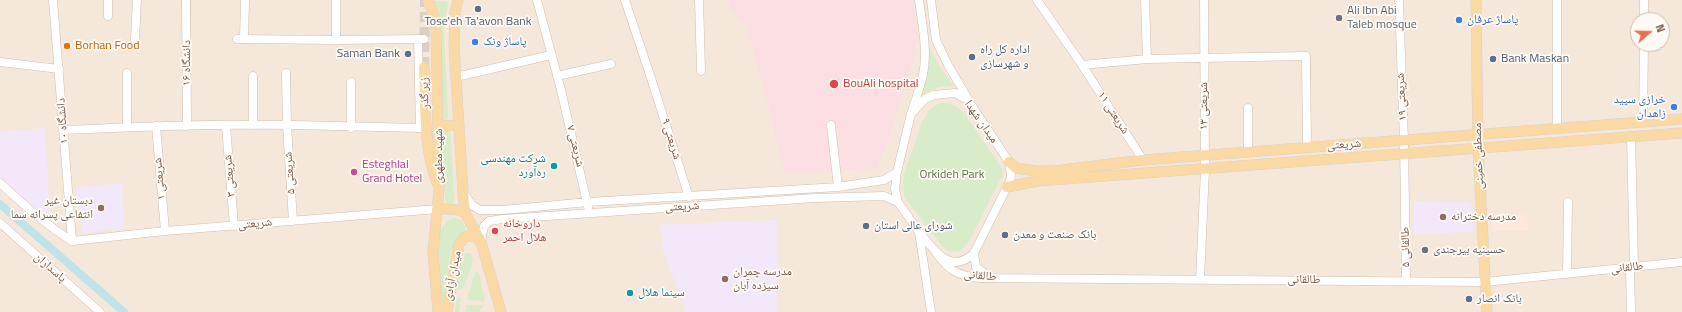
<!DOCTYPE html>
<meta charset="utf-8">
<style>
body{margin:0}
#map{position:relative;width:1682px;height:312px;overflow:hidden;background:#fdf6ec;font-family:"Titillium Web",sans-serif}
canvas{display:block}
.north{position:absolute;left:1630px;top:12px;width:40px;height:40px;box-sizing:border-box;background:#fffaf3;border:1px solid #cabbb1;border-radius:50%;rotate:70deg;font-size:11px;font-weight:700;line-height:16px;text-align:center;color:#7a5c4d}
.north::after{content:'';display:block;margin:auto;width:14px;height:18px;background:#e76f51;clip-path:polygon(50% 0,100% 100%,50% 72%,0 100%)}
</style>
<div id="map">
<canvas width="1682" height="312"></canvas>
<div class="north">N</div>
</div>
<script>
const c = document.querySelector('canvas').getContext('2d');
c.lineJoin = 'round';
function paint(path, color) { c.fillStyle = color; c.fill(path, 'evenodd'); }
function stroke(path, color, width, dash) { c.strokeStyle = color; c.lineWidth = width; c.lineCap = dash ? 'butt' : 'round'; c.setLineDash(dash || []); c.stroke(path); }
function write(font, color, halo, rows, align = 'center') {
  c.font = font + ' "Titillium Web","Noto Naskh Arabic",sans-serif'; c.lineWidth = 3.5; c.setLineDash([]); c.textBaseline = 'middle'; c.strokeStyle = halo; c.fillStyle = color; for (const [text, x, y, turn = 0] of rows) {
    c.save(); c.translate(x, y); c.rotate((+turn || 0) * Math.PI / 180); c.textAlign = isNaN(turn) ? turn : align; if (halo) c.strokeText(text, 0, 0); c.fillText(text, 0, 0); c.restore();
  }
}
const residential = new Path2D(`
 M0,0H1682V312H0ZM1638,20H1662V44H1638Z`);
const commercial = new Path2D(`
 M1492,215H1527L1528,231H1492Z`);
const education = new Path2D(`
 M45,128L50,215L44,217L0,178V132Z
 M122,183L124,228L82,233L76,188Z
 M1414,201L1471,202L1473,232L1414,234Z
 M777,220V312H686L661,245L664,240L659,225Z`);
const medical = new Path2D(`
 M728,0H914L918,32L915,54L887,144L876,169L786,173L779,152L771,114L747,29L736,13L730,8Z`);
const green = new Path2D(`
 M431,1H446L448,3L444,33L448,118L444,121L442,120Z
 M928,44L939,66L954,86L939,87L922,95L929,67Z
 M940,103C950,103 955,105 963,112L1002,168V176L971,238C963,251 956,257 942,246L904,196L903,182L904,175L922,122L930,109Z
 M447,129L450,131L451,137L454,201L452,204L446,203L445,200L442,133L444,130Z
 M455,218C462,220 464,223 466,230L454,245L450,254L443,312L439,255V233L448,220Z
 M466,253H471C476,263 466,279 463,289L459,290L457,289L462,258Z
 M475,272L479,273L485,301L467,300Z
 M458,297L461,299L459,312H455L456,300Z
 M466,305H483L479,312H465Z`);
const canal = new Path2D(`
 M0,204L124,312`);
const majorTunnel = new Path2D(`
 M424,67L425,0`);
const minor = new Path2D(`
 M53,0L72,241
 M186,0L187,126
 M537,0L561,90L588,207
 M625,0L652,81L689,197
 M699,0L701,71
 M931,0L936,40L948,65L968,99
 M1037,0L1082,65L1143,160
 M1145,0L1147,59
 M1399,0L1404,141L1406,281
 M1557,0V129
 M108,16V0
 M1644,20V0
 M135,39L137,0
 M237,39L336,40L424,39
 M244,39L245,0
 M336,40V0
 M0,62L59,69
 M1082,65L1147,59L1306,56L1307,148
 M127,73V127
 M286,73L287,125L293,221
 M253,76V125
 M557,76L611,64
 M456,77L551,55
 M351,82V128
 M1248,108V152
 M912,111C916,99 920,87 923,75C928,50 922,24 919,0
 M1643,122L1644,44
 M831,125L838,187
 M156,126L165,231
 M226,126L234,226
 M63,130C140,127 218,123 295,125C337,126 378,127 420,128L418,39
 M1631,136L1634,267
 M0,183C23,204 46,225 72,241
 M463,192L473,206L480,210H503L588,202L838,187L884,180L897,172
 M0,223L100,312
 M919,232C934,250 951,276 974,253L1010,181L1011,175L1009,162L968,100L955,93L934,95L925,99L911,114L897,172L895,189L898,202L919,232L931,312
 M72,241L165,231L438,209
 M481,242L484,226L489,221L503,219L815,198L884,196L898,202
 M935,251C948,270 957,276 980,278L1485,282L1682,262
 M974,253L976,267L990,277
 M1630,268L1631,312
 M1567,274L1568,202
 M1200,279L1205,169L1204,0`);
const major = new Path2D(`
 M428,0L434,17L436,31L439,190L433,252L438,312
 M458,0L455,12L454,45L463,192L465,213L481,242
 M1476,0L1478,149L1487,312
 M424,67C426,105 423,147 437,183
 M439,126L459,125
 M1009,162L1016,168L1036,171H1054L1143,160L1682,119
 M1007,187L1038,181L1682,133
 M438,209C448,209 456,208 465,213
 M447,312L459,244L464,238L468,236L475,237L481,242L501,312`);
const markers = [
 [478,9,4,"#5c6f8a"],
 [1339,18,4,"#6b7280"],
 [1459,20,4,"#3f7fe0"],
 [475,42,4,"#3f7fe0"],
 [67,46,4,"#e8710a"],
 [408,54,4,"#5c6f8a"],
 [972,57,4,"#5c6f8a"],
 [1493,59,4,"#5c6f8a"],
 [834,84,5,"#e0444e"],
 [1674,107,4,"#3f7fe0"],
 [554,166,4,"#0f9aa8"],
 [354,172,4,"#d1479c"],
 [101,208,4,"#8d6e63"],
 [1443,217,4,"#8d6e63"],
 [866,226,4,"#5c6f8a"],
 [495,231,4,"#e0444e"],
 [1005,235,4,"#5c6f8a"],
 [1425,250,4,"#6b7280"],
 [725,279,4,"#8d6e63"],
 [630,293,4,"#0f9aa8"],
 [1469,299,4,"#5c6f8a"]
];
const worshipNames = [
 ["Ali Ibn Abi",1347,11],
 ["Taleb mosque",1347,25],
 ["حسینیه بیرجندی",1433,250]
];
const shopNames = [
 ["پاساژ عرفان",1467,20],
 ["پاساژ ونک",483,42],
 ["خرازی سپید",1666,100,"right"],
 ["زاهدان",1666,114,"right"]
];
const serviceNames = [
 ["Tose'eh Ta'avon Bank",478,22,"center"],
 ["اداره کل راه",980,50],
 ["و شهرسازی",980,64],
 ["Saman Bank",400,54,"right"],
 ["Bank Maskan",1501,59],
 ["شورای عالی استان",874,226],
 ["بانک صنعت و معدن",1013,235],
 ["بانک انصار",1477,299]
];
const foodNames = [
 ["Borhan Food",75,46]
];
const streetNames = [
 ["دانشگاه ۱۶",187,63,-90],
 ["زیر گذر",425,93,-92],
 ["شریعتی ۱۹",1402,97,-93],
 ["شریعتی ۱۳",1204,106,-90],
 ["شریعتی ۱۱",1113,113,57],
 ["دانشگاه ۱۰",63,121,-94],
 ["میدان شهدا",981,122,55],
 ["شریعتی ۹",671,139,73],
 ["شریعتی",1344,145,-4],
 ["شریعتی ۷",575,146,76],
 ["شهید مطهری",439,156,-90],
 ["مصطفی خمینی",1479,156,-92],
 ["شریعتی ۵",290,173,-94],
 ["شریعتی ۳",230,176,-95],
 ["شریعتی ۱",160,179,-95],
 ["شریعتی",682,207,-3],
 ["شریعتی",255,224,-5],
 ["طالقانی ۵",1406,247,-91],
 ["پاسداران",50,268,41],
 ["طالقانی",1627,268,-6],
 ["میدان آزادی",453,276,-79],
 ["طالقانی",980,276,5],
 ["طالقانی",1304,280,1]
];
const healthNames = [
 ["BouAli hospital",843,84],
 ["داروخانه",503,224],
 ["هلال احمر",503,238]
];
const cultureNames = [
 ["شرکت مهندسی",546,159],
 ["ره‌آورد",546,173],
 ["سینما هلال",638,293,"left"]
];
const hotelNames = [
 ["Esteghlal",362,165],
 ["Grand Hotel",362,179]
];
const parkNames = [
 ["Orkideh Park",952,175]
];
const educationNames = [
 ["دبستان غیر",93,201,"right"],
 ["انتفاعی پسرانه سما",93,215,"right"],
 ["مدرسه دخترانه",1451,217],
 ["مدرسه چمران",733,272],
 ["سیزده آبان",733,286]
];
paint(residential, '#f5e8da');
paint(commercial, '#fde8e0');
paint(education, '#f3e8fa');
paint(medical, '#fbdfe3');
paint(green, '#d8ecc9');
stroke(canal, '#bfe3e8', 8);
stroke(majorTunnel, '#dcd0c4', 10, [10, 5]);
stroke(minor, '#d1beb0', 9);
stroke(major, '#dad1cd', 11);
stroke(minor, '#fff', 8);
stroke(major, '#fbd9a5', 10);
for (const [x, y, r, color] of markers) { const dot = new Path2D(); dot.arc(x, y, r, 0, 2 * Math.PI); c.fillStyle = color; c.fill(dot); stroke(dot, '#fffaf3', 1.5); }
write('12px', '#5b616d', '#fffaf3', worshipNames, 'left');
write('12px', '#366cbe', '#fffaf3', shopNames, 'left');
write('12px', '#4e5e75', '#fffaf3', serviceNames, 'left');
write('12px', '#c56008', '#fffaf3', foodNames, 'left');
write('12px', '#7a5c4d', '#fffaf3', streetNames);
write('12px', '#be3a42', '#fffaf3', healthNames, 'left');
write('12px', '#0d838f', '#fffaf3', cultureNames, 'right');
write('12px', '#b23c85', '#fffaf3', hotelNames, 'left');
write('12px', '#537a41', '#fffaf3', parkNames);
write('12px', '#785e54', '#fffaf3', educationNames, 'left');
</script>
